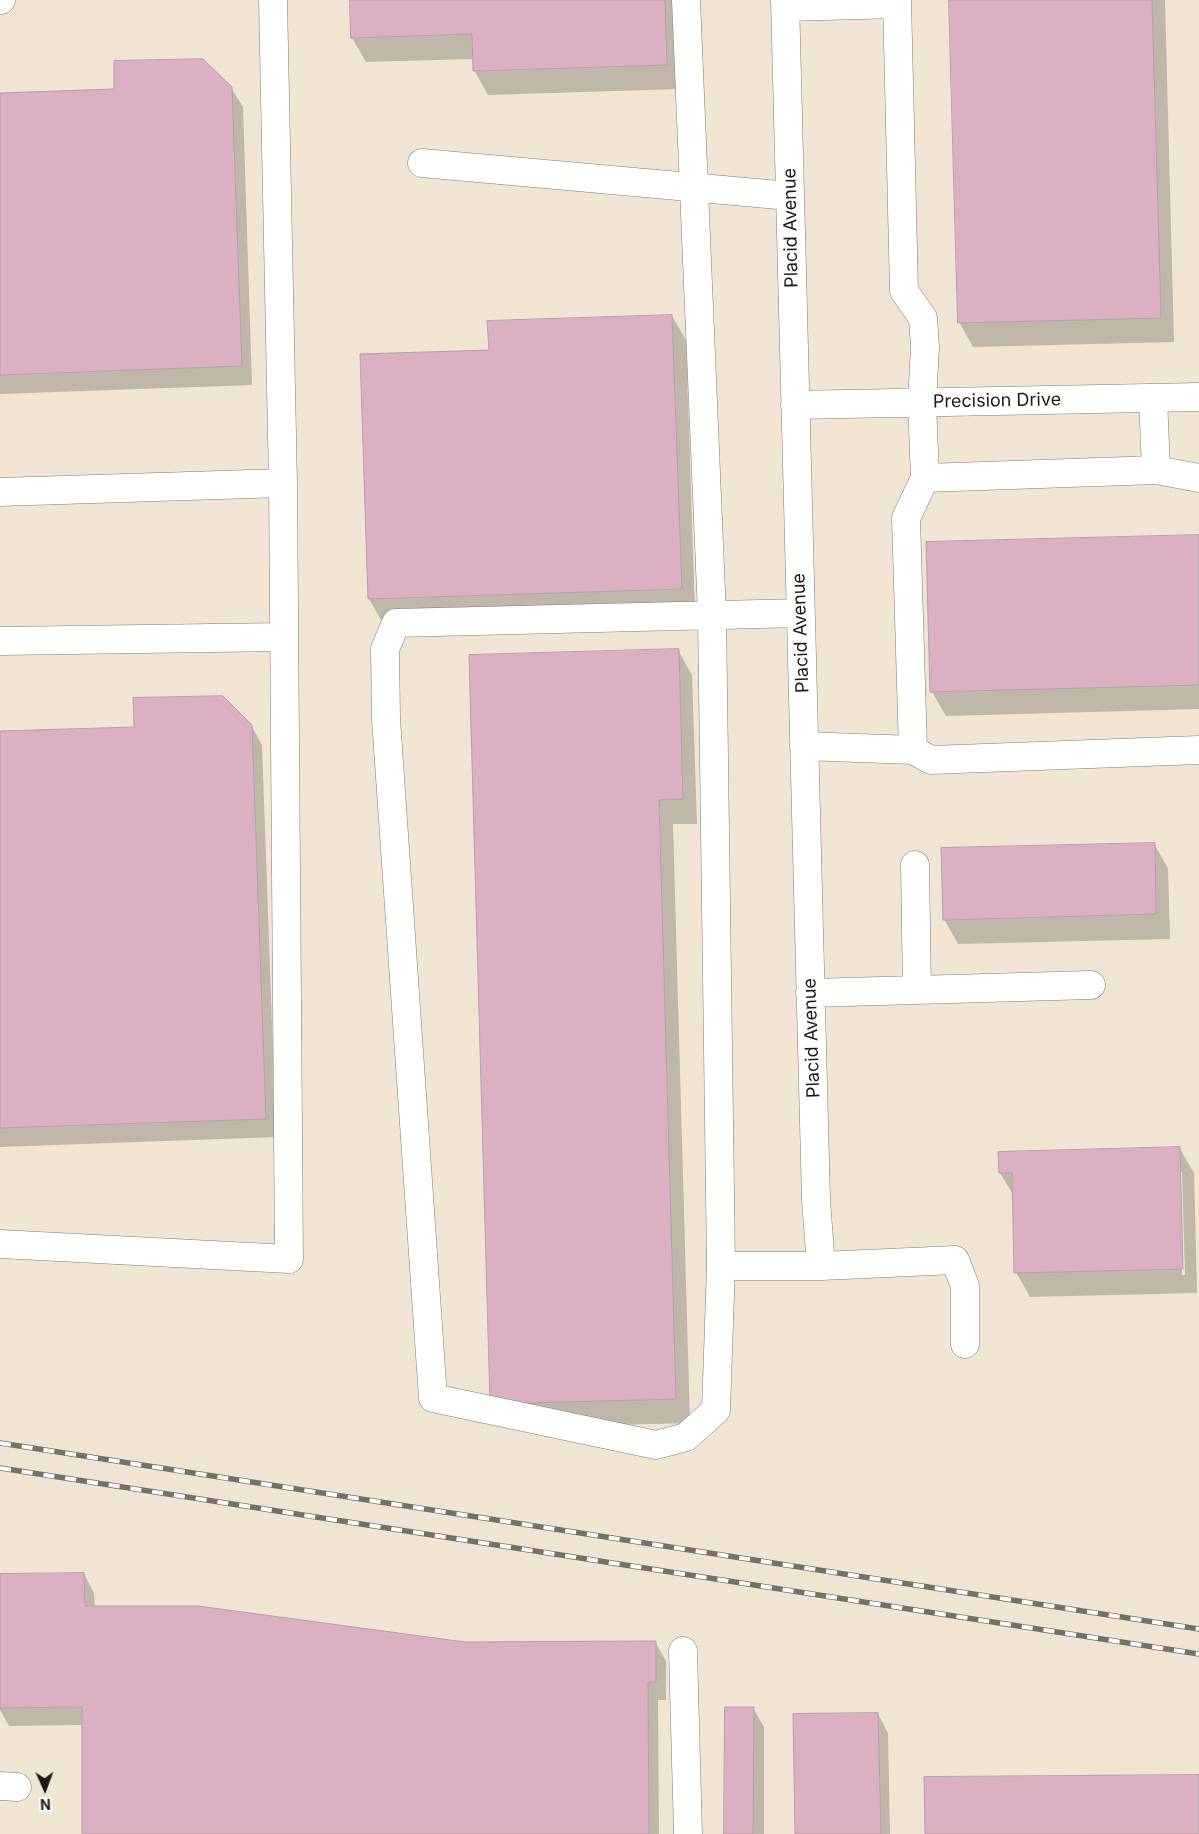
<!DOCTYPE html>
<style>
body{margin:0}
#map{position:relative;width:1199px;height:1834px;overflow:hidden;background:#efe5d2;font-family:Inter,sans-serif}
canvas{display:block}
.north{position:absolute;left:20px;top:1764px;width:50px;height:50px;-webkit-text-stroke:4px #fff;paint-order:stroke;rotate:178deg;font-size:14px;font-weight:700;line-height:20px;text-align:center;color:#1c1912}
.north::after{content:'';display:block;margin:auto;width:18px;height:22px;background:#1c1912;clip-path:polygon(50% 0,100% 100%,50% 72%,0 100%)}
</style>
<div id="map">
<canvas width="1199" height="1834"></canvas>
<div class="north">N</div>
</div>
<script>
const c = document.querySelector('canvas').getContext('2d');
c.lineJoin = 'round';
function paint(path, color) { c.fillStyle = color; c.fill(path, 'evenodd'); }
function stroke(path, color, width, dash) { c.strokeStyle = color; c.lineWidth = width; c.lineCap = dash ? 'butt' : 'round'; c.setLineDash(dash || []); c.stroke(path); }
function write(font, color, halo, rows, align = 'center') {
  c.font = font + ' Inter,sans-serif'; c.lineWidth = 4; c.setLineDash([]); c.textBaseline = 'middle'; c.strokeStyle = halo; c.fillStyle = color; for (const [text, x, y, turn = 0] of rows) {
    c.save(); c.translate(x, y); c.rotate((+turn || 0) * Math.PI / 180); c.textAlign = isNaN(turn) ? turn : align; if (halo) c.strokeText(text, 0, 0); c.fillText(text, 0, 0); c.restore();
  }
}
const shadow = new Path2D(`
 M351,0H677L680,89L488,95L474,70V59L366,62L352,38Z
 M951,0H1165L1174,342L973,347L959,322Z
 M231,88L243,107L252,385L0,394V94Z
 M672,316L686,340L695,613L383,623L369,599L490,351Z
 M1199,536V709L946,716L932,692Z
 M678,650L692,675L697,824H673L690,1423L505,1428L491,1404Z
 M251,725L262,745L276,1137L0,1147V732Z
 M1154,844L1168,868L1170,939L958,944L944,919Z
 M1180,1149L1194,1173L1197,1293L1030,1297L1016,1272L1014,1196L1000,1173V1153ZM1180,1172H1182L1185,1275H1182Z
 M84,1574L94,1593L95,1608L465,1644L655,1642L666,1661V1700H658L659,1834H84L83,1725L9,1726L0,1710V1575Z
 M753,1708L764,1727V1834H726Z
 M878,1714L888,1733L890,1834H796Z`);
const building = new Path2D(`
 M350,0H665L667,65L473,71L472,34L351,38Z
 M949,0H1152L1161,318L958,323Z
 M203,59L232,87L242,366L0,375V93L114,89V61Z
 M672,315L682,589L368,599L360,354L489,350L487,321Z
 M1199,535V685L930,692L926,542Z
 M679,649L683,799L659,800L676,1399L490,1404L469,655Z
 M223,696L252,725L266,1119L0,1128V731L134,727L133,698Z
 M1155,843L1156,914L943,920L941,848Z
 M1180,1147L1183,1269L1014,1273L1012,1173H999L998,1152Z
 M84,1573L85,1606H198L465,1642L656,1641V1682H648L649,1834H82V1707L0,1708V1574Z
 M725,1707H754L753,1834H724Z
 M878,1713L881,1834H795L793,1714Z
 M1199,1775V1834H925L924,1777Z`);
const minor = new Path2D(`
 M0,0H1
 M686,0L712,615L721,1266
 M785,0L816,1200L821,1266
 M897,0L904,291L923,318L925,347L922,402L925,478L906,518L913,750L931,760L1199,750
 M786,7L897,4
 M422,163L790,196
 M1153,398L1156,470
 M795,405L1199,397
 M925,478L1156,470L1199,478
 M0,492L283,483
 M800,613L396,623L385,649L386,719L433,1398L656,1445L686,1437L716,1410L721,1266H821L955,1260L965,1286V1344
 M0,641L284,637
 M804,746L913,750
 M915,865L917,990
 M810,993L1091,985
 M0,1244L289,1259L283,483L273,0
 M683,1651L688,1834
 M0,1786L17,1787`);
const rail = new Path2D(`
 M0,1443L1199,1629
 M0,1468L1199,1654`);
const streetNames = [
 ["Placid Avenue",791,228,-91],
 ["Precision Drive",997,401,-1],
 ["Placid Avenue",801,633,-92],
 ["Placid Avenue",812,1038,-92]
];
paint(shadow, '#0003');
paint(building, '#dcb0c2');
stroke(building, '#b5a0a9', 1);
stroke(minor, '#847b6b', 29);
stroke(minor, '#fff', 28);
stroke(rail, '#777165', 5.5);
stroke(rail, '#fff', 4, [11]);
write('18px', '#1c1912', '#fff', streetNames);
</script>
